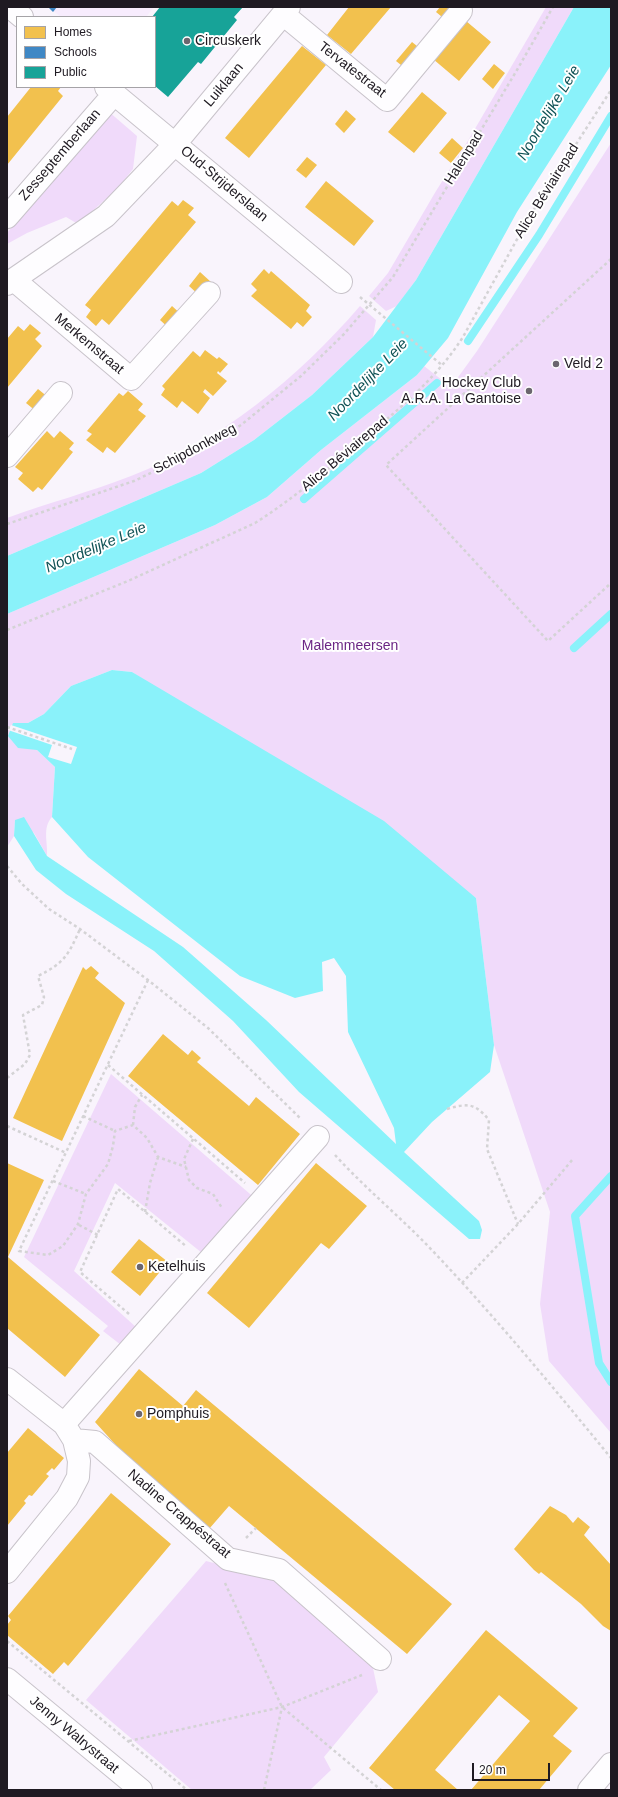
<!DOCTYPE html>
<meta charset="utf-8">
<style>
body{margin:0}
#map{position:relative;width:618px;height:1797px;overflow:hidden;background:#f9f4fc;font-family:Helvetica,sans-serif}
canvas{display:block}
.frame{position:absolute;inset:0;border:8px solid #1f1a22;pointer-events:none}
.legend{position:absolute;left:16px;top:16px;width:140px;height:72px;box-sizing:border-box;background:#fff;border:1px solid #a5a3a7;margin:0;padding:5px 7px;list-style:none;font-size:12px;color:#1f1a22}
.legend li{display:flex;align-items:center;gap:8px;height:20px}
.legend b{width:20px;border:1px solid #a5a3a7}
.scale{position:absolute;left:472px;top:1763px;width:78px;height:18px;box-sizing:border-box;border:2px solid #1f1a22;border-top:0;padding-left:5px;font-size:12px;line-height:14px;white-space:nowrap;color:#1f1a22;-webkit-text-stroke:3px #fff;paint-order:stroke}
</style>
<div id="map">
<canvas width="618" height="1797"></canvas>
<div class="frame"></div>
<ul class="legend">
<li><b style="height:11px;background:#f2c14e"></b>Homes</li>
<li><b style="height:11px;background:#3f88c5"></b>Schools</li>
<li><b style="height:11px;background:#17a398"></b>Public</li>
</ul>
<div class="scale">20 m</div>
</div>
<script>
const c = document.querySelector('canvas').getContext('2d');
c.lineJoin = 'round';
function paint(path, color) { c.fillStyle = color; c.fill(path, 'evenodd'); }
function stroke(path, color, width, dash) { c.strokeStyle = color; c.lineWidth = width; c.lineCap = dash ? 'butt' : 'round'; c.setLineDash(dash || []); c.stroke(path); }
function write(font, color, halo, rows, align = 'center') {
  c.font = font + ' Helvetica,sans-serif'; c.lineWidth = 4; c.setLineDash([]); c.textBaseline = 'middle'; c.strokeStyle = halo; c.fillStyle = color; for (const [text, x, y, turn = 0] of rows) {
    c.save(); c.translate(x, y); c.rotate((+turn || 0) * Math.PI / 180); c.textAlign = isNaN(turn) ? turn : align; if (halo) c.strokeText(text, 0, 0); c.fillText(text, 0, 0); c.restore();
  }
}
const built = new Path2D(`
 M48,7H154L146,17H61Z`);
const green = new Path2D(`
 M546,7H574L416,280L397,306L386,311L369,296L388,273L436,191L469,139Z
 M108,111L137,136L133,169L117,189L78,224L66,217L27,233L7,244V233Z
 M611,143V1433L549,1361L540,1304L550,1212L494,1045L476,898L132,672L112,670L71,686L44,714L28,723L37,750L55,767L52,817C42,828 48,842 47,856L34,833L15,820L14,836L7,847V614L215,525L267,497L321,450L417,375L424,366L451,387L477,351Z
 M360,306L376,320L373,337L312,395L254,440L201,473L7,556V518C48,503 90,492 131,476C220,442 298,378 360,306Z
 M111,1074L257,1200L207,1257L115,1183L74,1271L137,1328L121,1345L103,1331L108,1326L24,1257Z
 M206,1561L273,1578L373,1668L378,1692L324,1757L331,1770L310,1790H192L86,1700Z`);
const water = new Path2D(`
 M574,7H611V65L517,212L448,338L417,375L321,450L267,497L215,525L7,614V556L201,473L254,440L312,395L373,337L416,280Z
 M112,670L132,672L384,821L476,898L494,1045L490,1072L432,1122L404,1152L479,1221L482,1230L480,1239H469L299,1092L233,1021L154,951L66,894L36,870L14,836L15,820L24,817L47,856L183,947L266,1020L396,1144L394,1128L348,1032L346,976L334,958L322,962L323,991L295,998L240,976L88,857L52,817L55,767L37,750L18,748L8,736L13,723H28L44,714L71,686Z`);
const pier = new Path2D(`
 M11,725L77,747L71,764L48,757L52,745L8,730Z`);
const homes = new Path2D(`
 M349,7H391L351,54L327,35Z
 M440,7H458L447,21L436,12Z
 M466,21L491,42L459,81L433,59Z
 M412,42L422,50L406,69L396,61Z
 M302,46L326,65L249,158L225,138Z
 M494,64L505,73L493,89L482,79Z
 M31,87H61L58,91L63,96L7,165V117Z
 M422,92L447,113L414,153L388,132Z
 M346,110L356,119L344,133L335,124Z
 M452,138L463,148L451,163L439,153Z
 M307,157L317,165L306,178L296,170Z
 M326,181L374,221L354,246L305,207Z
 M183,200L194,208L188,215L196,222L109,325L102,319L96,326L86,317L91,310L85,305L172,201L178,206Z
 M264,269L269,274L271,271L310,305L306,311L312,317L303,327L297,322L291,329L251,296L257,290L251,284Z
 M200,272L211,282L200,296L189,286Z
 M172,306L183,316L171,330L160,320Z
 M30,324L41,333L35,339L42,346L7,388V339L18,326L24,331Z
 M205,350L217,359L219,357L228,364L220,373L218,371L217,373L227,381L213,396L205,389L203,392L210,398L198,414L182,401L177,408L161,395L165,389L162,386L193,351L200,357Z
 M38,389L49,398L37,412L26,403Z
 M128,391L143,404L138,410L146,416L115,453L107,447L103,453L86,440L92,434L87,431L119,393L123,396Z
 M47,431L54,438L60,431L74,443L69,449L73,452L42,490L38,487L33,492L18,479L23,473L15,467Z
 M91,966L99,973L95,978L125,1003L62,1141L13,1118L83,967L86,970Z
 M163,1034L188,1055L192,1050L201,1058L197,1062L249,1106L256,1097L300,1134L258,1185L128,1076Z
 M7,1163L44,1180L8,1257L100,1335L65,1377L7,1328Z
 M316,1163L367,1206L329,1249L321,1243L249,1328L207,1293Z
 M139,1239L168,1262L140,1296L111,1272Z
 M139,1369L183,1406L196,1390L452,1604L407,1654L229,1506L209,1529L132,1463L95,1422Z
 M28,1428L64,1458L54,1470L52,1468L46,1474L49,1476L32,1496L29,1495L24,1501L26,1503L7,1526V1453Z
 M111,1493L171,1544L68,1666L64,1662L53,1674L7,1635V1625L11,1620L8,1616Z
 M550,1506L566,1515L573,1523L578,1517L590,1527L584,1535L611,1565V1631L603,1626L581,1604L541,1572L539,1574L534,1570L514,1549Z
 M486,1630L578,1708L553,1736L572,1751L539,1790H471L530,1721L499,1695L435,1770L458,1790H395L369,1768Z`);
const schools = new Path2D(`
 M48,7H57L53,12Z`);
const public = new Path2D(`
 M160,7H243L234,17L237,20L201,64L198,62L168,97L155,86V17H152Z`);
const stream = new Path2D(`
 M468,341L539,235L611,116
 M304,499L437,383
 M574,648L611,614
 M611,1176L575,1216L599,1363L611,1382`);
const path = new Path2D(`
 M611,259L386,465L548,641L611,583
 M360,297L443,366
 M7,524L134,481L207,446L241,425L301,376L344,334L393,277L517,70L553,7
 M7,630L128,581L255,523C293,499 327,470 361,441C399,409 436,379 463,337L531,214L611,90
 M7,727L72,749
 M7,866L22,884L49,909L80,929L148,980L208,1028L301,1119
 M148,980L19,1251L48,1255L63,1246L78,1224L86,1194L108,1164L113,1146L115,1131L133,1125L147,1138L158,1157L186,1167
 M108,1065L245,1183
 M7,1078L25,1064L30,1055L23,1015L42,1005L44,997L38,976C64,963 68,956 80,929
 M447,1109C468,1103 475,1103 489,1120L487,1149L518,1224
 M83,1116L115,1131
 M133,1125L135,1107L142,1095
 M7,1126L66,1153
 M193,1139L184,1159L189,1180L197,1188L213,1194L222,1208
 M335,1155C364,1187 398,1215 428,1246C493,1314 552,1386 611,1458
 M53,1181L86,1194
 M145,1212L150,1183L158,1157
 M79,1225L98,1235
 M462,1283L518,1224L573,1159
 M129,1314L80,1272L118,1189L187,1247
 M246,1538L256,1528
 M225,1583L282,1707L381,1790
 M7,1641L187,1790
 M129,1741L282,1707L362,1675
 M264,1790L282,1707`);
const minor = new Path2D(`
 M10,7L22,17
 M283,14L387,100L461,11
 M106,87L341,282
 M7,217L114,94
 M14,280L131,379L209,293
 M7,284L106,216L175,144L289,7
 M7,456L61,393
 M7,1379L64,1424L74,1440L79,1461L78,1477L67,1498L7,1572
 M64,1424L318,1137
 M74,1440L95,1442L228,1559L279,1570L380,1659
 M7,1679L141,1790
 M589,1790L611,1764`);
const markers = [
 [187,41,4,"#6b666e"],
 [556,364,4,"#6b666e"],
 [529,391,4,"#6b666e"],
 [140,1267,4,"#6b666e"],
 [139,1414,4,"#6b666e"]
];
const poiNames = [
 ["Circuskerk",195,41],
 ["Veld 2",564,364],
 ["Hockey Club",521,383,"right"],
 ["A.R.A. La Gantoise",521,399,"right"],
 ["Ketelhuis",148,1267],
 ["Pomphuis",147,1414]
];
const streetNames = [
 ["Tervatestraat",352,70,38],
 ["Luiklaan",224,85,-50],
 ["Zesseptemberlaan",60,155,-49],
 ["Halenpad",464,158,-58],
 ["Oud-Strijderslaan",224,184,40],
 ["Alice Béviairepad",547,191,-58],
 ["Merkemstraat",89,344,40],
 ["Schipdonkweg",195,449,-28],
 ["Alice Béviairepad",345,454,-40],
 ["Nadine Crappéstraat",179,1514,40],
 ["Jenny Walrystraat",74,1735,40]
];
const parkNames = [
 ["Malemmeersen",350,646]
];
const waterNames = [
 ["Noordelijke Leie",549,113,-59],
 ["Noordelijke Leie",368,380,-46],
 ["Noordelijke Leie",96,548,-23]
];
paint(built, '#f7ecfd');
paint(green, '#f0dafa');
paint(water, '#8af2fa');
paint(pier, '#f9f4fc');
paint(homes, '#f2c14e');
paint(schools, '#3f88c5');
paint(public, '#17a398');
stroke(stream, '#8af2fa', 8);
stroke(minor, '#c8c3ca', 24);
stroke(path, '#d4d3d5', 2.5, [3, 3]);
stroke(minor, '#fefdff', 22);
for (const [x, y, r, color] of markers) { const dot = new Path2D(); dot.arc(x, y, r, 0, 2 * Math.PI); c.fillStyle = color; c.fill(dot); stroke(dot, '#fff', 1.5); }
write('14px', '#1f1a22', '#fff', poiNames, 'left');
write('14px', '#1f1a22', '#fff', streetNames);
write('14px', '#6b2684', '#fff', parkNames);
write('italic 15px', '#0f5255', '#fff', waterNames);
</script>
